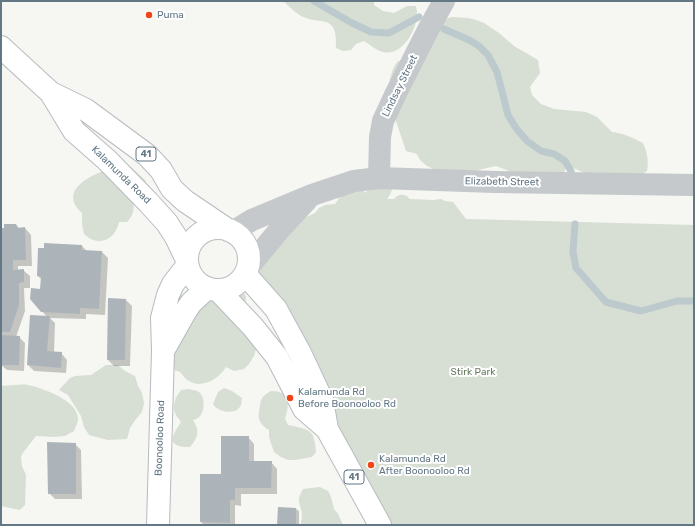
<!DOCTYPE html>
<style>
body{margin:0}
#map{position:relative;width:695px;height:526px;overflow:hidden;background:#f6f6f2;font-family:Rubik,sans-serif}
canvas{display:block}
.frame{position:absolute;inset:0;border:2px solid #637785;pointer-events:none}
</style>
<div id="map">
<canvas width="695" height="526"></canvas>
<div class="frame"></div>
</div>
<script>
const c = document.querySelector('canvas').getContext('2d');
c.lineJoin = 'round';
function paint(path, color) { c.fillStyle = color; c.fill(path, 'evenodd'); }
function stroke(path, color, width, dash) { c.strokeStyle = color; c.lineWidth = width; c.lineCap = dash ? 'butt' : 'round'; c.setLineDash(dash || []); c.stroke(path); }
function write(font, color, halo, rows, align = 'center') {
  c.font = font + ' Rubik,sans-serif'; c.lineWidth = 4; c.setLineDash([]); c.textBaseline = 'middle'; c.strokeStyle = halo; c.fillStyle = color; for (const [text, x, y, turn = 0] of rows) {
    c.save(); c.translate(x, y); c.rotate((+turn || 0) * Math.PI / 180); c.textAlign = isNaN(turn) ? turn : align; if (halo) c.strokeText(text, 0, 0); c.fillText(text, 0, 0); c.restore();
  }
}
const green = new Path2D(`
 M283,1H374V5L383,11L394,13L407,6H416C416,8 417,10 417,12C418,29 402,57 383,52C377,51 369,44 364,41L356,44L351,50L343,51L336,48C336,35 337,23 321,21C316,20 311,20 306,18C297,15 290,7 283,1Z
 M452,17L468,18L476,20L484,23L499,33L514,46L533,57L538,60L540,73L530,87L532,95L541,104L554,109L586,112L597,117L612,132C623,133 633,138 643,143C647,152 649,160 647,171L641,175L584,173L576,169L569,167L565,170L562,178L512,175L507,170L496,166L478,170L464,175L438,171L427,166L420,160L417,154L406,151L396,121L389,86L390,79L393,69L397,62L410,56L438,21Z
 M125,164L131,167L146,181L144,193L133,203C135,210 132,217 127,222H119C116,235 107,244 93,240C90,239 87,236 84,234L82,224V213C78,209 73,204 73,197C75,178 110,168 125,164Z
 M393,187L390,195L387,199H394C398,194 404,193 409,198V199L434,200L441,199L445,201L453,202L466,219L694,225V525H380L247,269L280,229L315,213L319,208L325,205L335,204L342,194L362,188L365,193L370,188Z
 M231,285L242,291L246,296L245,308L259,339L254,356L249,364L244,369L234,371L226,367C219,379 202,389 189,381C185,379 183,375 180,372C178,371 176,371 174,370L172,365L171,311L181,300L224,286Z
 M106,365H118L125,371L135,376L138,386L142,393L144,403L142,412L136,419L130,428L127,439L108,440L89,435L84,427L81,416L68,395L59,390L70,378L75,376L91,375Z
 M15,385C19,385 23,384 28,385C42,388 78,400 78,419C78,423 75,428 74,431L65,436L54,437L36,436L22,454L21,458L22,466L26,475L25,505L20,510L1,506V386Z
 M224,388L232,391L242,398L241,405C240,407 238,409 237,410C229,414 217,411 213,404L218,392Z
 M188,389C192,390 197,390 200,393C205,398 205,412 199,417C197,419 195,419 193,420C200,431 198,438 190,447C184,447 177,447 173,442C172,434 177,429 181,422C179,419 176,416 175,413C172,405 176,396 181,390Z
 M271,391C290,391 290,404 285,419L288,425C310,430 314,428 316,452L312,457L295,460H288L281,457L274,452L269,437V430C262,426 257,420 259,412C259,409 260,408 260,405C261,397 264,395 271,391Z
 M320,487L328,491L331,497L334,509L338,514L343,525H301C301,522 302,518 302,515C301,502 295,503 303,489Z`);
const shadow = new Path2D(`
 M16,225L20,229L25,228L31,235L32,266H18V270H23L30,276V288H24L25,311L16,337H19L25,343L24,371L7,370L1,365V229Z
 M82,246L87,251L102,252L108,258L105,315L86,314V319L50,318L55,323L54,353H61L67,360L66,373L34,371L28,365L31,316L47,317L42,311V280L38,276Z
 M126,300L132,306L130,366H114L108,360Z
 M248,437L254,444V462H271L277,469V494H241V506L235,505V525H204L201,522L222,475Z
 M75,444L81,450L82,499H55L49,493Z
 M279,508L296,509L299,511V525H278Z`);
const stream = new Path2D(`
 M314,1L352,23L371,32L389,33L419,17
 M444,29L469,40L479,46L488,55L497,72L508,115L516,128L527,141L541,151L554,154L565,161L571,171
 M575,224L573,252L576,268L606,302L641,311L677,301H694`);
const building = new Path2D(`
 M4,224H16L18,228L25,227L26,260H13V270L24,269V282L19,283V305L10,332H1V228H4Z
 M44,243L82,245V250L102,251L99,309L80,308V314L41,312L30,299L31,288L40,289L41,277L37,276L38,248H44Z
 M108,298L126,299L125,360H107Z
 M30,315L50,316L47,351L62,352L61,368L27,365Z
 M1,335L20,336L19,365H1Z
 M221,436H249V461H272L271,488H235V500H230V523L200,522V474H221Z
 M47,442L76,443V494H48Z
 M278,507L296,508V525H277Z`);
const street = new Path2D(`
 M379,178L380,137L383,121L396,93L428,30L444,1
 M232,232L252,220L312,195L354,181L379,178L495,182L694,185
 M247,269L280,229L307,200`);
const secondary = new Path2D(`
 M163,351L185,312L191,303L207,288
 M158,525L163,351L162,318L168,295L173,284L187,266`);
const primary = new Path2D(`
 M1,47L51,93L86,110L147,155L161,170L172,189L185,201L228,230
 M51,93L74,131L107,160L148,202L167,223L176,237L187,260
 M187 259a31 31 0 1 1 62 0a31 31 0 1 1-62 0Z
 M245,274L276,309L300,353L322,400L327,429
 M218,290L253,327L277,357L304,409L327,429L380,525`);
const markers = [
 [149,15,4,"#ef4519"],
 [290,398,4,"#ef4519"],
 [371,465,4,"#ef4519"]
];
const shields = [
 [146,154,20],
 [354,477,20]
];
const shieldNames = [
 ["41",146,154],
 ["41",354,477]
];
const poiNames = [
 ["Puma",157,15],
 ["Kalamunda Rd",298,392],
 ["Before Boonooloo Rd",298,404],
 ["Kalamunda Rd",379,459],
 ["After Boonooloo Rd",379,471]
];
const streetNames = [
 ["Lindsay Street",400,86,-64],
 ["Kalamunda Road",121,175,44],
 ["Elizabeth Street",502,182,1],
 ["Boonooloo Road",160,438,-88]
];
const parkNames = [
 ["Stirk Park",473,372]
];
paint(green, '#d7ded3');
paint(shadow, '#0003');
stroke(stream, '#bcc9cd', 7);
paint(building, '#acb4ba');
stroke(secondary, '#b5bbbf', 24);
stroke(primary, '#b8bcc0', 24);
stroke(street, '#c5c9cc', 22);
stroke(secondary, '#fff', 22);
stroke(primary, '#fff', 22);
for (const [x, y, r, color] of markers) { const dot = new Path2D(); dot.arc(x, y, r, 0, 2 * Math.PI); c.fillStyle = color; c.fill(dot); stroke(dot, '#fff', 1.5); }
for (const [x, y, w] of shields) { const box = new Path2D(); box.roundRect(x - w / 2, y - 7, w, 14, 3); c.fillStyle = '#fff'; c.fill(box); stroke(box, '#637785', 1); }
write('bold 9px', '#637785', null, shieldNames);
write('10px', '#637785', '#fff', poiNames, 'left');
write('10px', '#637785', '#fff', streetNames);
write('10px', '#687c62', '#fff', parkNames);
</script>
